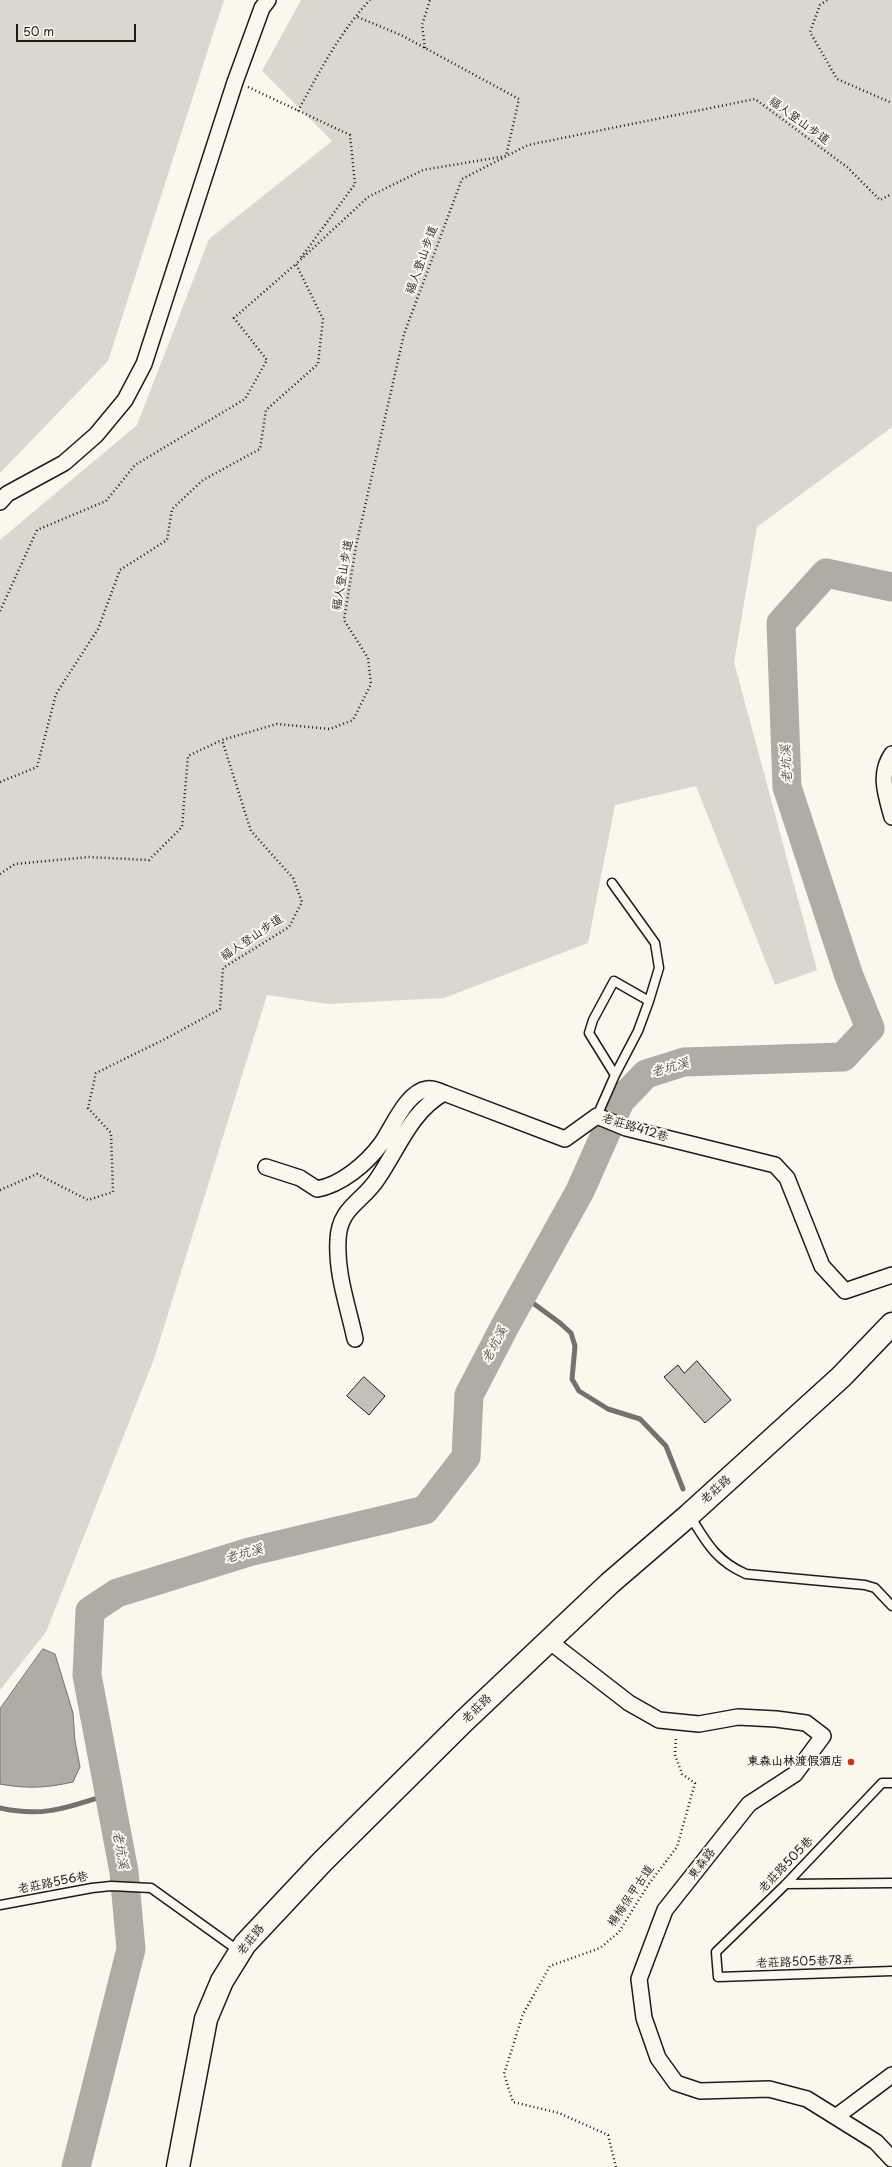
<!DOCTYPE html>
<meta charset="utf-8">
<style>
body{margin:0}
#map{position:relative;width:892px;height:2167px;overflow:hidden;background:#fbf7ec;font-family:"Playpen Sans",sans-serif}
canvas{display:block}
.scale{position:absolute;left:16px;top:24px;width:120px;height:18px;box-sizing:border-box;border:2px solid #1c1c1c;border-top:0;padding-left:5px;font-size:12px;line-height:14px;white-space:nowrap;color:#1c1c1c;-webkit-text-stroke:3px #fbf7ec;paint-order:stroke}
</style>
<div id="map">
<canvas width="892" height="2167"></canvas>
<div class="scale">50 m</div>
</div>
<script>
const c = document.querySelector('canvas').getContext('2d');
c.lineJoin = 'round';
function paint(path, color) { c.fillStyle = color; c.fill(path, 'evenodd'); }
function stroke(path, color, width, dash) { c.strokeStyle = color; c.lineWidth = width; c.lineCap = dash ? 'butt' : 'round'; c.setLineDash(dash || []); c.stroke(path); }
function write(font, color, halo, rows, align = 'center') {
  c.font = font + ' "Playpen Sans","LXGW WenKai TC",sans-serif'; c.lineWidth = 4; c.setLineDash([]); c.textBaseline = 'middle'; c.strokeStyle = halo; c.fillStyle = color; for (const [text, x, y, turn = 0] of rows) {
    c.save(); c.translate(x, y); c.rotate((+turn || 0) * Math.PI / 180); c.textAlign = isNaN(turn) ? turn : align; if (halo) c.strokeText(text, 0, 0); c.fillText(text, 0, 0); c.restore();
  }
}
const green = new Path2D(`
 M0,0H224L108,361L0,473Z
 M301,0H892V427L757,527L734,662L817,970L775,985L696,786L615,805L588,943L444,998L328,1004L267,995L154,1359L46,1632L0,1690V540L137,425L209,239L332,141L262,71Z`);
const water = new Path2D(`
 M43,1649L55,1654L73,1713L75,1741L80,1767L73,1782C47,1788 26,1789 0,1784V1709Z`);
const stream = new Path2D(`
 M522,1295L560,1323L571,1333L575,1346L572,1379L579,1391L608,1409L640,1419L666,1446L683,1489
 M0,1808C44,1818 68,1807 110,1794`);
const river = new Path2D(`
 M76,2167L131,1949L124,1872L87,1675L90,1611L117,1593L249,1552L425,1510L466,1457L469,1395L506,1324L580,1191L620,1101L646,1074L684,1062L843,1057L870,1028L849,976L787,787L781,623L826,573L892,587`);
const building = new Path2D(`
 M697,1361L731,1400L705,1423L664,1377L678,1365L684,1373Z
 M364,1377L385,1396L369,1415L347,1396Z`);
const path = new Path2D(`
 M827,0L820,5L810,32L837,79L892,103
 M425,48L422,25L430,0
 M248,87L350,135L355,184L300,259
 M298,111C319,72 340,32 370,0
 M0,611L37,530L106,501L135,465L245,399L267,360L234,318L297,263
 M0,782L37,767L56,694L98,629L120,570L167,540L172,509L203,480L260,449L266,410L318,364L323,319L296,264L368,197L423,170L506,156L519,99L401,35L355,16
 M0,874L15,864L89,857L149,860L182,827L188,756L222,740
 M0,1190L37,1174L88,1200L113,1192L111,1133L88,1108L96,1073L165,1039L220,1009L223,968L289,927L302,902L293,878L251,831L222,740L277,724L330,729L353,720L371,684L368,658L344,620L356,546L404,334L462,179L528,145L755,99L847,167L880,200L892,194
 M616,2167L608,2135L559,2113L513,2102L504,2074L523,2014L550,1966L600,1948L619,1932L648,1885L677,1847L695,1783L682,1774L675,1755L676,1736`);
const lane = new Path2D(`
 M615,1075L638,1031L649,1001
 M597,1116L615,1075L589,1033L593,1020L614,981L649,1001L659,968L655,943L612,883
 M690,1516C706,1542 716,1561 746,1574L865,1585L875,1588L892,1606
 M892,1783H882L786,1884L716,1952L718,1977L892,1971
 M786,1884L892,1883
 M0,1905L92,1888L111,1886L151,1888L239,1951`);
const street = new Path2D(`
 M0,502L7,494L64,463L96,435L125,400L144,364L235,82L262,8L268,0
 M892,754C878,774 886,795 892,817
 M266,1167L300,1178L317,1189C341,1185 366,1164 381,1144C392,1129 406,1092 427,1089C432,1088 439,1091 444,1093L565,1139L597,1116L626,1128L775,1165L787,1178L822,1266L845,1291L892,1275
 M355,1339C348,1306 336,1274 338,1240C339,1207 363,1202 378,1178C398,1149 411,1111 444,1093
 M549,1641L629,1703L659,1720L699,1724L738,1717L776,1719L806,1723L823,1736L795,1774L749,1804L665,1910L639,1979L644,2018L658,2058L676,2083L700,2091L769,2089L807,2099L876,2142L892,2159
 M837,2116L892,2075`);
const secondary = new Path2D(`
 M178,2167L206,2019L222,1981L245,1944L322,1862L464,1721L610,1583L689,1515L841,1377L892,1324`);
const markers = [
 [851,1762,4,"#c8321e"]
];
const streetNames = [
 ["福人登山步道",799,121,36],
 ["福人登山步道",422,260,-70],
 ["福人登山步道",343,575,-80],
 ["福人登山步道",252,938,-34],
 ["老莊路412巷",635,1128,17],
 ["老莊路",716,1490,-42],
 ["老莊路",477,1709,-44],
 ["東森路",702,1864,-52],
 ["老莊路505巷",786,1865,-46],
 ["老莊路556巷",53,1883,-11],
 ["楊梅保甲古道",631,1896,-56],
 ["老莊路",251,1940,-51],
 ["老莊路505巷78弄",805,1962,-2]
];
const poiNames = [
 ["東森山林渡假酒店",843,1762]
];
const waterNames = [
 ["老坑溪",787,764,-93],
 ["老坑溪",670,1068,-16],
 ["老坑溪",495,1345,-63],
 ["老坑溪",244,1554,-16],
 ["老坑溪",120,1850,80]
];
paint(green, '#dad7ce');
paint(water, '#afaca5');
stroke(water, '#74726e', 1);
stroke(stream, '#74726e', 5);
stroke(river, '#afaca5', 29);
paint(building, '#c3c0b8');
stroke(building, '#1c1c1c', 1);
stroke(lane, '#1c1c1c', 11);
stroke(street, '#1c1c1c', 18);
stroke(secondary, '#1c1c1c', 25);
stroke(path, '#1c1c1c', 2.5, [1, 3]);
stroke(lane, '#fbf7ec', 8);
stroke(street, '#fbf7ec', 15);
stroke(secondary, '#fbf7ec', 22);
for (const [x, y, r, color] of markers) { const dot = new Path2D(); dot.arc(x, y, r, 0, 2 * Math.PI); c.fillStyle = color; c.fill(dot); stroke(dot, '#fbf7ec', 1.5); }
write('12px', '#1c1c1c', '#fbf7ec', streetNames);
write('bold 12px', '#1c1c1c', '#fbf7ec', poiNames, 'right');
write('italic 13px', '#575653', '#fbf7ec', waterNames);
</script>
